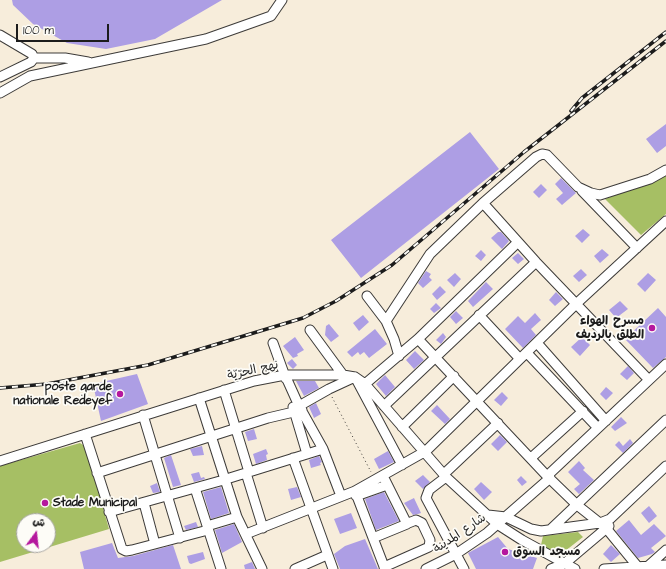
<!DOCTYPE html>
<meta charset="utf-8">
<style>
body{margin:0}
#map{position:relative;width:666px;height:569px;overflow:hidden;background:#f7eddb;font-family:"Architects Daughter","Playpen Sans Arabic",sans-serif}
canvas{display:block}
.north{position:absolute;left:16px;top:513px;width:40px;height:40px;box-sizing:border-box;background:#fdfcf7;border:1px solid #a3a29f;border-radius:50%;rotate:15deg;font-size:11px;font-weight:700;line-height:16px;text-align:center;color:#1c1c1c}
.north::after{content:'';display:block;margin:auto;width:14px;height:18px;background:#b5179e;clip-path:polygon(50% 0,100% 100%,50% 72%,0 100%)}
.scale{position:absolute;left:16px;top:24px;width:93px;height:18px;box-sizing:border-box;border:2px solid #1c1c1c;border-top:0;padding-left:5px;font-size:12px;line-height:14px;white-space:nowrap;color:#1c1c1c;-webkit-text-stroke:3px #fdfcf7;paint-order:stroke}
</style>
<div id="map">
<canvas width="666" height="569"></canvas>
<div class="north">ش</div>
<div class="scale">100 m</div>
</div>
<script>
const c = document.querySelector('canvas').getContext('2d');
c.lineJoin = 'round';
function paint(path, color) { c.fillStyle = color; c.fill(path, 'evenodd'); }
function stroke(path, color, width, dash) { c.strokeStyle = color; c.lineWidth = width; c.lineCap = dash ? 'butt' : 'round'; c.setLineDash(dash || []); c.stroke(path); }
function write(font, color, halo, rows, align = 'center') {
  c.font = font + ' "Architects Daughter","Playpen Sans Arabic",sans-serif'; c.lineWidth = 3.5; c.setLineDash([]); c.textBaseline = 'middle'; c.strokeStyle = halo; c.fillStyle = color; for (const [text, x, y, turn = 0] of rows) {
    c.save(); c.translate(x, y); c.rotate((+turn || 0) * Math.PI / 180); c.textAlign = isNaN(turn) ? turn : align; if (halo) c.strokeText(text, 0, 0); c.fillText(text, 0, 0); c.restore();
  }
}
const green = new Path2D(`
 M666,175V214L641,235L605,199Z
 M80,443L86,447L109,529L0,562V466ZM24,521H48V545H24Z
 M578,532L583,537L560,555L554,554L541,545L543,536Z`);
const building = new Path2D(`
 M12,0H222L155,39L106,49L67,43L33,24L13,5Z
 M666,124V146L657,153L646,139Z
 M470,132L499,169L361,278L331,240Z
 M561,178L576,193L562,205L556,199L563,193L555,184Z
 M541,184L547,190L539,198L533,192Z
 M583,229L590,235L582,243L575,236Z
 M498,232H501L509,241L502,249L491,238Z
 M602,249L609,255L600,263L594,256Z
 M481,250L486,255L481,261L475,256Z
 M518,253L524,259L518,264L512,258Z
 M581,269L587,275L579,282L573,276Z
 M426,271L431,274L429,277L432,280L423,288L418,283Z
 M455,273L461,279L454,287L447,280Z
 M648,273L656,280L645,292L637,284Z
 M486,282L493,289L473,307L468,301Z
 M440,286L446,292L437,300L432,294Z
 M556,292L563,299L555,306L549,300Z
 M620,301L628,309L616,318L609,310Z
 M436,303L441,308L434,313L430,309Z
 M658,308L666,317V357L653,368L625,339Z
 M456,311L463,318L456,324L450,317Z
 M535,313L541,320L531,329L536,335L523,348L505,329L518,316L525,323Z
 M363,315L369,322L359,331L353,323Z
 M329,324L339,336L331,342L325,335L326,326Z
 M375,329L387,344L369,358L364,352L360,355L358,352L352,357L347,352Z
 M443,333L446,337L441,344L436,340Z
 M295,337L304,350L297,354L298,356L293,358L283,346Z
 M582,337L590,345L580,356L571,347Z
 M415,351L424,360L414,369L406,360Z
 M292,359L297,365L293,369L287,363Z
 M628,366L634,373L627,380L620,374Z
 M137,374L148,404L101,421L93,384Z
 M385,375L395,387L386,396L376,384Z
 M296,381H315L319,388L304,396Z
 M606,387L613,393L606,400L600,394Z
 M502,392L508,398L501,406L494,400Z
 M316,403L321,414L314,418L309,407Z
 M437,405L450,419L445,424L431,411Z
 M621,417L627,423L615,431L611,427Z
 M254,429L257,439L248,441L245,432Z
 M500,435L507,442L498,451L491,444Z
 M630,439L633,443L623,453L615,445L619,441L623,446Z
 M202,446L204,455L193,456L190,449Z
 M266,449L268,454L266,455L267,460L256,464L253,454Z
 M388,451L394,462L379,469L374,459Z
 M171,455L181,485L173,487L164,458Z
 M319,456L322,462L320,463L321,465L311,468L309,460Z
 M579,461L585,468L583,470L594,480L579,494L574,489L580,484L568,472Z
 M199,472L201,478L204,477L205,479L194,482L191,474Z
 M423,475L430,482L423,489L415,481Z
 M521,476L527,482L522,486L517,480Z
 M481,482L492,492L484,500L474,489Z
 M157,483L160,492L153,493L150,486Z
 M221,487L229,513L211,519L203,492Z
 M297,487L301,497L291,500L288,489Z
 M384,492L399,521L376,530L365,499Z
 M414,498L421,513L418,514L413,515L404,503Z
 M649,506L657,516L649,523L641,513Z
 M351,513L357,528L340,534L334,519Z
 M629,520L641,535L654,524L666,536L651,548L655,552L652,554L638,558L616,531Z
 M196,522L198,527L186,530L184,526Z
 M234,524L242,542L222,553L215,530Z
 M498,537L508,549L537,558L533,569H476L468,553Z
 M365,539L378,569H340L334,554L345,546Z
 M112,543L118,558L133,556L173,545L181,569H84L80,552Z
 M611,545L620,554L611,562L603,554Z
 M203,552L205,559L191,564L189,563L187,556Z
 M252,562L255,569H245L244,565Z`);
const path = new Path2D(`
 M332,397L371,472`);
const minor = new Path2D(`
 M0,35L32,54L34,58
 M0,77L31,62L34,58H65L88,62
 M0,93L30,76L206,39L271,16L282,0
 M582,191L637,248
 M483,203L536,262L649,380
 M367,296L386,321
 M479,315L520,359
 M310,330L343,375
 M418,339L547,476L577,505L606,528L638,567
 M273,343L286,379
 M537,343L606,421
 M527,353L598,428
 M399,356L394,339L386,321L430,254L483,203L536,157L542,154L547,155L578,187L591,193L600,195L650,179L666,170
 M285,375L299,406L323,449L341,496
 M365,384L418,339L518,242
 M224,390L249,472
 M199,398L237,517L262,569
 M299,406L329,389L355,377L402,465
 M384,406L536,262
 M293,407L307,454
 M143,415L180,538
 M402,427L454,376
 M85,434L122,549L126,551L132,550L208,530
 M293,458L333,569
 M531,458L583,411
 M0,461L254,381L285,375H343L355,377L365,384L446,477L497,524L522,540L575,569
 M97,473L268,418L302,410
 M246,473L263,528
 M444,474L498,423
 M547,476L666,364
 M446,477L429,490L426,498L464,569
 M195,488L221,569
 M355,491L385,569
 M356,496L387,485
 M144,503L155,544
 M109,512L220,481L323,449
 M488,515L506,517L531,529L541,531L600,523L610,519L666,466
 M207,526L237,517
 M551,529L666,420
 M246,534L355,491L426,451L576,304L666,221
 M373,538L407,524L383,476
 M384,567L429,547L430,540L422,523L416,520L406,524
 M647,567L666,550
 M295,569L327,555
 M426,569L456,554L487,533L550,478
 M551,569L564,564L609,526
 M604,569L666,565`);
const rail = new Path2D(`
 M571,111L582,98L666,32
 M0,388L47,384L148,365L303,318L336,301L392,265L524,152L666,41`);
const markers = [
 [652,328,4,"#b5179e"],
 [120,394,4,"#b5179e"],
 [45,503,4,"#b5179e"],
 [505,552,4,"#b5179e"]
];
const poiNames = [
 ["مسرح الهواء",644,321],
 ["الطلق بالرديف",644,335],
 ["poste garde",112,387],
 ["nationale Redeyef",112,401],
 ["Stade Municipal",53,503,"left"],
 ["مسجد السوق",513,552,"left"]
];
const streetNames = [
 ["نهج الحرّيّة",253,371,-13],
 ["شارع المدينة",460,534,-34]
];
paint(green, '#a6bf64');
paint(building, '#ad9ee4');
stroke(minor, '#3d3b39', 11);
stroke(path, '#3d3b39', 1, [1, 3]);
stroke(minor, '#fff', 9);
stroke(rail, '#1c1c1c', 3.5);
stroke(rail, '#fdfcf7', 2, [6]);
for (const [x, y, r, color] of markers) { const dot = new Path2D(); dot.arc(x, y, r, 0, 2 * Math.PI); c.fillStyle = color; c.fill(dot); stroke(dot, '#fdfcf7', 1.5); }
write('bold 12px', '#1c1c1c', '#fdfcf7', poiNames, 'right');
write('12px', '#1c1c1c', '#fdfcf7', streetNames);
</script>
